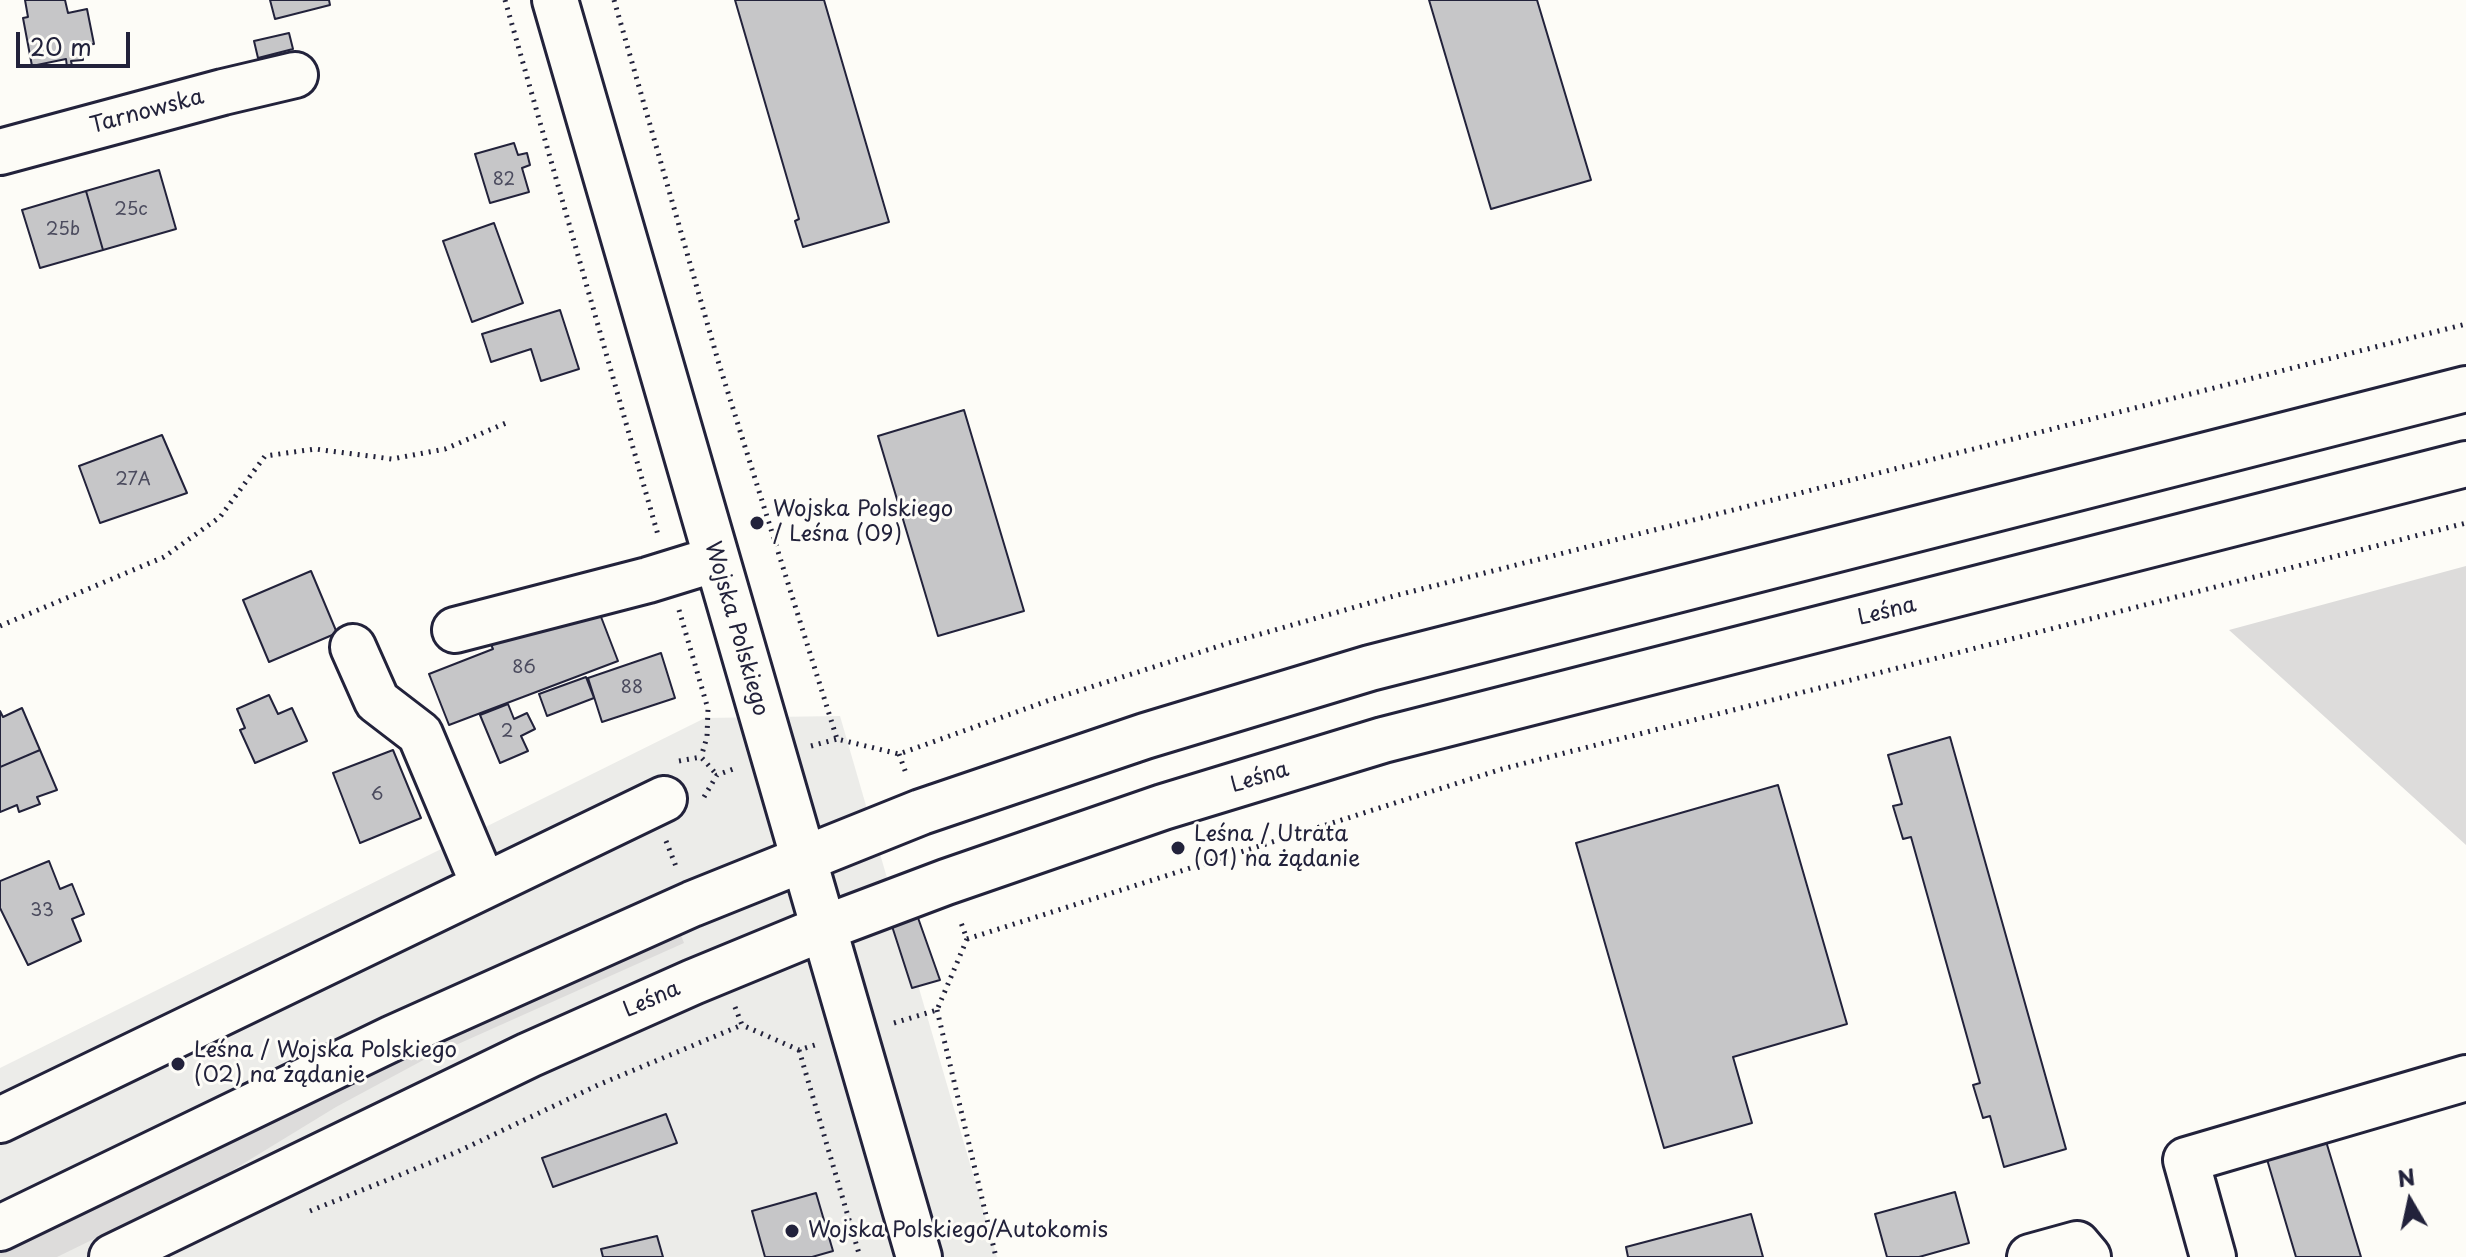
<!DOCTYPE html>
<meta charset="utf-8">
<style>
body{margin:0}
#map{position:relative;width:2466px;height:1257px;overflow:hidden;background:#fdfcf7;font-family:"Playpen Sans",sans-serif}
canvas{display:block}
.north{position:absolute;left:2370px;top:1161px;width:80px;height:80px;-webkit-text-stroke:6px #fdfcf7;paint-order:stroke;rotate:351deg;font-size:22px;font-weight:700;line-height:32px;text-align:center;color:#22223b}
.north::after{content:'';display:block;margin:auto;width:28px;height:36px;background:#22223b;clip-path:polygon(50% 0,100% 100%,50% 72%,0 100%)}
.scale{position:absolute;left:16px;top:32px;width:114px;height:36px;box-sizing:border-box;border:4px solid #22223b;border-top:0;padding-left:10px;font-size:24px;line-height:28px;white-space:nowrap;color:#22223b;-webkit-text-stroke:6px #fdfcf7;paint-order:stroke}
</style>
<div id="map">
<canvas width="2466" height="1257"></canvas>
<div class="north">N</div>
<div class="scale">20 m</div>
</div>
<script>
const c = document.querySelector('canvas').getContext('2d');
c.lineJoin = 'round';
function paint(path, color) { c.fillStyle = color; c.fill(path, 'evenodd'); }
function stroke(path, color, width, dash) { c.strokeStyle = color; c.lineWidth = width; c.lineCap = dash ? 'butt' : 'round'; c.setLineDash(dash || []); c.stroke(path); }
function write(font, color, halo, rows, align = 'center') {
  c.font = font + ' "Playpen Sans",sans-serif'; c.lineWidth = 6; c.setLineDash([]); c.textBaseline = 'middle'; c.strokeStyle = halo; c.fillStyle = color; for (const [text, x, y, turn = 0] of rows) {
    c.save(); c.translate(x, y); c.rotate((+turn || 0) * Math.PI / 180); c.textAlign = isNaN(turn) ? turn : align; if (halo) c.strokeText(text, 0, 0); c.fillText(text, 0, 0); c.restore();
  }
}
const built = new Path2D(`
 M840,716L997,1257H0V1068L705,718Z`);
const green = new Path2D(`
 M2466,566V845L2229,630Z
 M679,930L684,943L429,1057L336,1107L223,1176L57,1257H0V1249L405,1053Z`);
const building = new Path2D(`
 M25,0H65L68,13L87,9L94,44L81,46L83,60L71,61L72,66L67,67L66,59L32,66L23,18L28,17Z
 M270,0H329L330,5L275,19Z
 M735,0H824L889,222L803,247L795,221L799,219Z
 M1429,0H1537L1591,180L1491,209Z
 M289,33L293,49L258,58L254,41Z
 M514,143L518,155L527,153L530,165L522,168L529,192L490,203L475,154Z
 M159,170L176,229L103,250L86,191Z
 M86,191L103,250L40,268L22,210Z
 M494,223L523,303L472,322L443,241Z
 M560,310L579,369L541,381L531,349L491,362L482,334Z
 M964,410L1024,611L938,636L878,436Z
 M162,435L187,493L100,523L79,466Z
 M311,571L337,633L269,662L243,600Z
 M598,609L618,661L449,725L429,674L493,649L489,640L533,622L537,632Z
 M661,653L675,698L602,722L588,678Z
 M586,677L594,698L547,716L539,694Z
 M269,695L278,714L292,708L307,741L255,763L240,730L245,728L237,709Z
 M508,704L514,719L527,713L535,729L521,736L528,751L500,763L480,715Z
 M22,708L40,750L0,767V711L3,717Z
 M1950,737L2066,1149L2004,1167L1990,1116L1983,1118L1973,1085L1980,1083L1911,837L1903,839L1893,806L1902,804L1888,755Z
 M40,750L57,790L37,797L40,804L19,812L17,805L0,812V767Z
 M393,750L421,818L360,843L333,773Z
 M1778,785L1847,1024L1733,1057L1752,1123L1664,1148L1576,843Z
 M49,861L60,889L72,884L84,914L72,919L81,941L28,965L0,908V881Z
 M917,915L940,980L912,988L891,923Z
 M666,1114L677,1143L553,1187L542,1158Z
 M2325,1138L2361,1257H2296L2266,1156Z
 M1955,1192L1969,1243L1919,1257H1887L1875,1214Z
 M816,1193L833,1251L812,1257H765L752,1211Z
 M1751,1214L1763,1257H1628L1626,1247Z
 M657,1236L663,1257H603L601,1249Z`);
const path = new Path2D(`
 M505,0L658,535
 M614,0L719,364L837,739L899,754L1050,700L1229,643L1394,596L2466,324
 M679,610L708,709L707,737L701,757
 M0,626L164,557L220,517L265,456L315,449L392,459L445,449L506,423
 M811,746L837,739
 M899,754L907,776
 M679,761L701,757L717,775
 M704,797L717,775L736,768
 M666,841L677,869
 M967,939L1502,769L2466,523
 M735,1007L742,1025L799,1050L815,1045
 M937,1010L996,1257
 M894,1023L937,1010L967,939L960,920
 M799,1050L860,1257
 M310,1211L457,1152L598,1085L742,1025`);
const minor = new Path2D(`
 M555,0L919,1257
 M0,152L223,92L295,75
 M455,630L648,580L716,559
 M353,647L377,701L420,734L484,886
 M0,1120L664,799
 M2030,1257L2077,1244L2088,1257
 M2213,1257L2186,1160L2466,1078`);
const major = new Path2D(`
 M0,1228L393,1038L692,904L921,812L1145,736L1370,668L2466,389
 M112,1257L529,1055L693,982L824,928L946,882L1163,807L1383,740L2466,464`);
const markers = [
 [757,523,8,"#22223b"],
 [1178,848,8,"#22223b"],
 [178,1064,8,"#22223b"],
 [792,1231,8,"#22223b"]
];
const numberNames = [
 ["82",504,180],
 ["25c",131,210],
 ["25b",63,230],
 ["27A",133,480],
 ["86",524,668],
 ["88",632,688],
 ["2",507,732],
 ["6",377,795],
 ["33",42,911]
];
const streetNames = [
 ["Tarnowska",147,112,-15],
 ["Leśna",1887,612,-14],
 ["Wojska Polskiego",736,629,74],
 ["Leśna",1260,778,-17],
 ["Leśna",652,1000,-24]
];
const poiNames = [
 ["Wojska Polskiego",773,510],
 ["/ Leśna (09)",773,535],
 ["Leśna / Utrata",1194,835],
 ["(01) na żądanie",1194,860],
 ["Leśna / Wojska Polskiego",194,1051],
 ["(02) na żądanie",194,1076],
 ["Wojska Polskiego/Autokomis",808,1231]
];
paint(built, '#ecece9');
paint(green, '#dddcdb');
paint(building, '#c6c6c8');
stroke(building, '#22223b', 2);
stroke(minor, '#22223b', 50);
stroke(major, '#22223b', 50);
stroke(path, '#22223b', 5, [2, 6]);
stroke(minor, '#fdfcf7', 44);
stroke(major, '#fdfcf7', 44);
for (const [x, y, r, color] of markers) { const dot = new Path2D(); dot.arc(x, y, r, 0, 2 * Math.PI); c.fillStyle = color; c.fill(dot); stroke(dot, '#fdfcf7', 3); }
write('18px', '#4b4b5e', null, numberNames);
write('22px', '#22223b', '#fdfcf7', streetNames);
write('22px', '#22223b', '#fdfcf7', poiNames, 'left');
</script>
